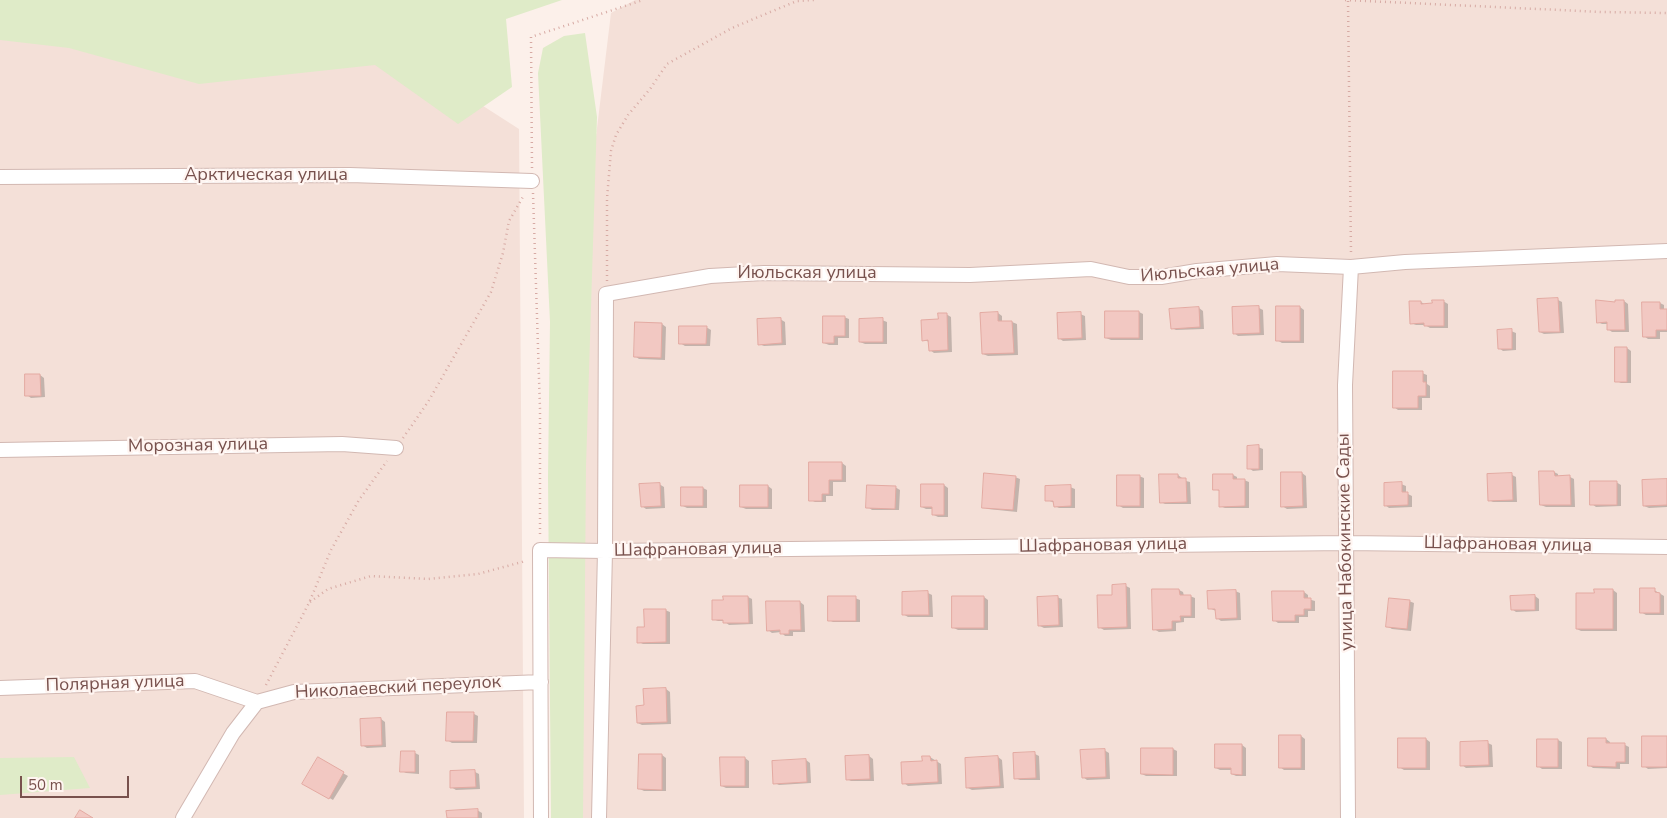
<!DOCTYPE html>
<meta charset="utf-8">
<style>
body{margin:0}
#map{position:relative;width:1667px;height:818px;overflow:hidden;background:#fcf0ea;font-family:"Nunito Sans",sans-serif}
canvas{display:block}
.scale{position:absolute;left:20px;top:776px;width:109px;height:22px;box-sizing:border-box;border:2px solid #78514d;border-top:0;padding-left:6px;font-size:15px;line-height:18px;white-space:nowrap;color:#78514d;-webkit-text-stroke:4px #fff5f1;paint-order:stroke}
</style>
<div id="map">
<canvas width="1667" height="818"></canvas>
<div class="scale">50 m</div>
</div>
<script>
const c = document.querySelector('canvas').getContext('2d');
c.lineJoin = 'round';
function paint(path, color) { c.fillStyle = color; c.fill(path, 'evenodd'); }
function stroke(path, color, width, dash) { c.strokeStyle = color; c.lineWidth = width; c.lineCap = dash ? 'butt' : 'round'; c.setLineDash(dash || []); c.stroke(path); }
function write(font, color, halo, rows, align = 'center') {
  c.font = font + ' "Nunito Sans",sans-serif'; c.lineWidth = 4.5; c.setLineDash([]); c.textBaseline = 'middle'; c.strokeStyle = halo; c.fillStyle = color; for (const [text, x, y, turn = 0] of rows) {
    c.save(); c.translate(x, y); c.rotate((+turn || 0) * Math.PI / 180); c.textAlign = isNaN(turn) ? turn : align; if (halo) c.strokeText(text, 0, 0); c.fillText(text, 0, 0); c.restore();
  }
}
const residential = new Path2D(`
 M635,0H1667V818H575L580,268L611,13Z
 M0,7L424,68L519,129L524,818H0Z`);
const green = new Path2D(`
 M0,0H562L506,19L512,87L458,124L375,65L199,84L69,48L0,40Z
 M585,33L597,117L586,466L583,818H551L548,477L550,322L538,73L543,48L564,36Z
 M74,757L90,788L0,795V758Z`);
const shadow = new Path2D(`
 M1558,300L1562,302L1564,333L1544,334L1540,332Z
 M1443,301L1448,304V328H1430L1425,325H1416L1411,323L1421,302L1426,305Z
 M1624,301L1628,304L1629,332H1612L1608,329V324H1602L1598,322L1610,303Z
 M1660,303L1664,305V310H1667V332H1660V339H1648L1644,336Z
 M1300,307L1304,310V343H1282L1277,340Z
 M1199,308L1203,311L1204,329L1176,330L1172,328Z
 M1259,308L1263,310L1264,335L1238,336L1234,333Z
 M1139,312L1143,314V340H1111L1106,338Z
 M998,313L1002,316V322H1012L1017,324L1018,355L988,356L983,354Z
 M946,314L951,317L952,352L934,353L930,350V342L923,340Z
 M1080,314L1085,316L1086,340L1063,341L1059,338Z
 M844,317L849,319V338H838V345H829L824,343Z
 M780,319L785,322L786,345L764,346L759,344Z
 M882,320L887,322V344H865L860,342Z
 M662,324L666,327L665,360L639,359L635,356Z
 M706,327L711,330L710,346H685L680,343Z
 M1511,331L1516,333V350L1503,351L1499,348Z
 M1627,348L1631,351V383H1621L1617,381Z
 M1422,373L1427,375V384L1430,386V398H1422V410H1398L1394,407Z
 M40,375L44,378L45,397L31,398L27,395Z
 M1258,447L1263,449V470L1253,471L1249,468Z
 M842,463L846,466V482H833V496H826V502H815L811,500Z
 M1554,472L1558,474V477H1570L1574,479L1575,507H1546L1541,505Z
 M1302,473L1306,476L1307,508L1287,509L1282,506Z
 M1178,475L1182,478V480L1190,482L1191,504H1165L1161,502Z
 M1214,475H1233L1237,477V480H1244L1249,482V508H1225L1220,506V491L1214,489Z
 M1488,475H1512L1516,477L1517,502H1493L1489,500Z
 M1139,476L1144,478V508H1123L1118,505Z
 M1015,477L1020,479L1017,512L988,509L983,507Z
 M1667,480V507L1649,508L1644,506Z
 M1616,482L1621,485V506L1596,507L1592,504Z
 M659,484L664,487L665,508L646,509L642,506Z
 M1401,484L1406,486V493L1412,496V507L1389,508L1385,505Z
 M944,485L948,488V517H938L934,515L933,509H926L922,507Z
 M741,486H768L772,489V509H746L741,507Z
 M895,487L900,490L899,510H872L868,507Z
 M1070,487L1075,489V508H1059L1055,506V503L1047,500Z
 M703,488L707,490V508H687L683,506Z
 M1126,586L1130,588L1131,629L1104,630L1099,627L1113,596Z
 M1179,590L1183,592L1184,596H1190L1195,598V618H1184V622L1176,623V631L1159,632L1154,629Z
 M1613,590L1617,593V631H1581L1577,629L1596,595Z
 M1654,590L1664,596V615H1646L1641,612Z
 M1235,591L1240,593L1241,620L1221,621L1217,618L1216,611L1209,608Z
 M1304,592L1308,595V599L1315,601V611H1308V617H1299V623H1278L1274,620Z
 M928,593L932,595L933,617H908L903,614Z
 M1535,596L1539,599V611L1516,612L1512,609Z
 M724,597H748L752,599L753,624L729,625L724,621H718L713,619L724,601Z
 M984,597L988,600V630H958L954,628Z
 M1057,597L1062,599L1063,627L1044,628L1040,626Z
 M855,598L860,600V622H833L829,620Z
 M1409,601L1414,603L1411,631L1392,629L1387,626Z
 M800,602L804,605L805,632H793V636H785L781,632L772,633L768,630L767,603Z
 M665,610L670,612V644H643L639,642L646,628Z
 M666,689L670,692L671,724L642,725L638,723L646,707Z
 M474,714L478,716L477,743H452L447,740Z
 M381,719L385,722L386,747L367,748L362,745Z
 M1301,736L1305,739V770H1284L1280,767Z
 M1667,738V768L1648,769L1644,766Z
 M1400,739H1426L1430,742V770H1404L1399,767Z
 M1590,739H1606L1610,742V744L1625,745L1629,747V764H1620V769L1593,768L1589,765Z
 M1558,740L1562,742V769H1542L1538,766Z
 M1461,743H1488L1492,745L1493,767L1466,768L1462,765Z
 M1242,745L1246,748V776H1236L1232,774V770H1220L1216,768Z
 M1173,749L1177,751V776H1146L1142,774Z
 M1104,750L1109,753L1110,779L1087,780L1083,777Z
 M415,753L419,755V774L406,773L402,771Z
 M1035,754L1039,756L1040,780H1020L1015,778Z
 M640,755H662L666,758V791H644L640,789Z
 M869,756L873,759L874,781H851L847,779Z
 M930,757L941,764L942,784L908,786L904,783L923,762Z
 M998,757L1002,760L1004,788L972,790L968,788Z
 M745,758L749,761V788H726L722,786Z
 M318,759L348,776L333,800L304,783Z
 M806,760L810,763L811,783L779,785L775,783Z
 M475,772L479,774L480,789L456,790L451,787Z
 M477,810L482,813V818H448Z`);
const building = new Path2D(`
 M1558,298L1560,332H1539L1537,299Z
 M1432,300H1444V326H1424V323L1410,324L1409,301H1421V304L1432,303Z
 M1596,300L1615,302V300H1624L1625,330H1607V322L1597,323Z
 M1642,302H1660V309H1667V330H1656V337H1643Z
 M1259,306L1260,333L1233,334L1232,307Z
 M1276,306H1300V341H1276Z
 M1199,307L1200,327L1171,329L1169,309Z
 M1105,311H1139V338H1105Z
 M998,312V321H1012L1014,353L982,354L980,313Z
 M1081,312L1082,338L1058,339L1057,313Z
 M938,313H947L948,350L929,351L928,340L922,341L921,320L938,319Z
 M823,316H845V336H834V343H823Z
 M781,318L782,343L758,345L757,319Z
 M883,318V342H859V319Z
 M635,322L662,323L661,358L634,357Z
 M679,326H707L706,344H679Z
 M1512,329V349H1498L1497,330Z
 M1615,347H1627V382H1615Z
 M1393,371H1423V382H1426V396H1418V408H1393Z
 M25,374H40L41,396H25Z
 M1259,445V469H1247V446Z
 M809,462H842V480H829V494H822V501H809Z
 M1539,471H1554L1555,476L1570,475L1571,505H1540Z
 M1281,472H1302L1303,506L1281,507Z
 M984,473L1016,476L1013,510L982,508Z
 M1512,473L1513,500L1488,501L1487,474Z
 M1159,474H1178V478H1186L1187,502L1160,503Z
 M1213,474H1233V479H1245V506L1219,507V490H1213Z
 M1117,475H1140V506H1117Z
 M1667,479V505L1643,506L1642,480Z
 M1590,481H1617V505H1590Z
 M1402,482V492H1408V505L1384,506V483Z
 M660,483L661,506L641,507L639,484Z
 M921,484H944V515H932V507H921Z
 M740,485H768V507H740Z
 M867,485L896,486L895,509L866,508Z
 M1071,485V506L1054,507L1053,501H1045V486Z
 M681,487H703V506H681Z
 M1126,584L1127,627L1098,628L1097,595H1112V585Z
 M1640,588H1655V592L1660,593V613H1640Z
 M1152,589H1179L1180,595H1191V616H1180L1181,621H1172V629L1153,630Z
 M1594,589H1613V629H1576V593H1594Z
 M1236,590L1237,618L1216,619L1215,609H1208L1207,591Z
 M928,591L929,615H902V592Z
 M1272,591H1304V598H1311V609H1304V615H1295V621H1273Z
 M1535,595V610H1511L1510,596Z
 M723,596H748L749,623H723V620H712V600H723Z
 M828,596H856V621H828Z
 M952,596H984V628H952Z
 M1058,596L1059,625L1038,626L1037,597Z
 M1389,598L1410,600L1407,629L1386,627Z
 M766,601H800L801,630H789V634H780V630L767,631Z
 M644,609H666V642L637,643V627H644Z
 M666,688L667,722L637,723L636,706L644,705L643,689Z
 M447,712H474L473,741H446Z
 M381,718L382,745L361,746L360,719Z
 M1279,735H1301V768H1279Z
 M1642,736H1667V767H1642Z
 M1398,738H1426V768H1398Z
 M1588,738H1606V743H1625V762H1616V767L1588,766Z
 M1537,739H1558V767H1537Z
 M1488,741L1489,765L1460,766V742Z
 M1215,744H1242V775L1231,774V768H1215Z
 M1141,748H1173V775L1141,774Z
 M1105,749L1106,777L1082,778L1080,750Z
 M401,751H415V772H400Z
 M1035,752L1036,778L1014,779L1013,753Z
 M639,754H662V790L638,789Z
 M869,755L870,779L846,780L845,756Z
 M922,756H930L931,761L937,760L938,782L902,784L901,762L922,761Z
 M998,756L1000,786L966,788L965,758Z
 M318,757L344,772L329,799L302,784Z
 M720,757H745V786H721Z
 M806,759L807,782L773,784L772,761Z
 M475,770L476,787L450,788V771Z
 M478,809V818H447L446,811Z
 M80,810L93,818H75Z`);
const path = new Path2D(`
 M1345,0L1602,12L1667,13
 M1348,1L1351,253
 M532,168L531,37L643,0
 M533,193L540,409V538
 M607,281V198L611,151L616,135L628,115L650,89L667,64L732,28L763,15L797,1L814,0
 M403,438L428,402L491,292L503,253L509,221L524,195
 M310,602L328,589L371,576L428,579L478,574L522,562L526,560
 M266,685L309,603L331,550L359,500L387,461`);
const minor = new Path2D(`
 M0,177L350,175L532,181
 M0,450L342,444L396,448
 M0,688L195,681L257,702
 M257,702L294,692L541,682
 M183,818L233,733L257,702
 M541,818L540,550L605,551L1347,543L1667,547
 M599,818L605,551L606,294L710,276L764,273L970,275L1091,269L1129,277H1161L1197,271L1277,264L1351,267L1405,262L1667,251
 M1348,818L1345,385L1351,267`);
const streetNames = [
 ["Арктическая улица",266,176],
 ["Июльская улица",1210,271,-5],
 ["Июльская улица",807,274],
 ["Морозная улица",198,446,-1],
 ["улица Набокинские Сады",1346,542,-91],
 ["Шафрановая улица",1508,545,1],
 ["Шафрановая улица",1103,546,-1],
 ["Шафрановая улица",698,550,-1],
 ["Полярная улица",115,684,-2],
 ["Николаевский переулок",398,688,-3]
];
paint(residential, '#f4e0d8');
paint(green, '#dfebc8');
paint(shadow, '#0003');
paint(building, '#f2c8c2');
stroke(building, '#e4aaa2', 1);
stroke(minor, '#d2b8b2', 16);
stroke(path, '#d7aaa4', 2.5, [1, 4]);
stroke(minor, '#fff', 14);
write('18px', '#78514d', '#fff5f1', streetNames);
</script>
